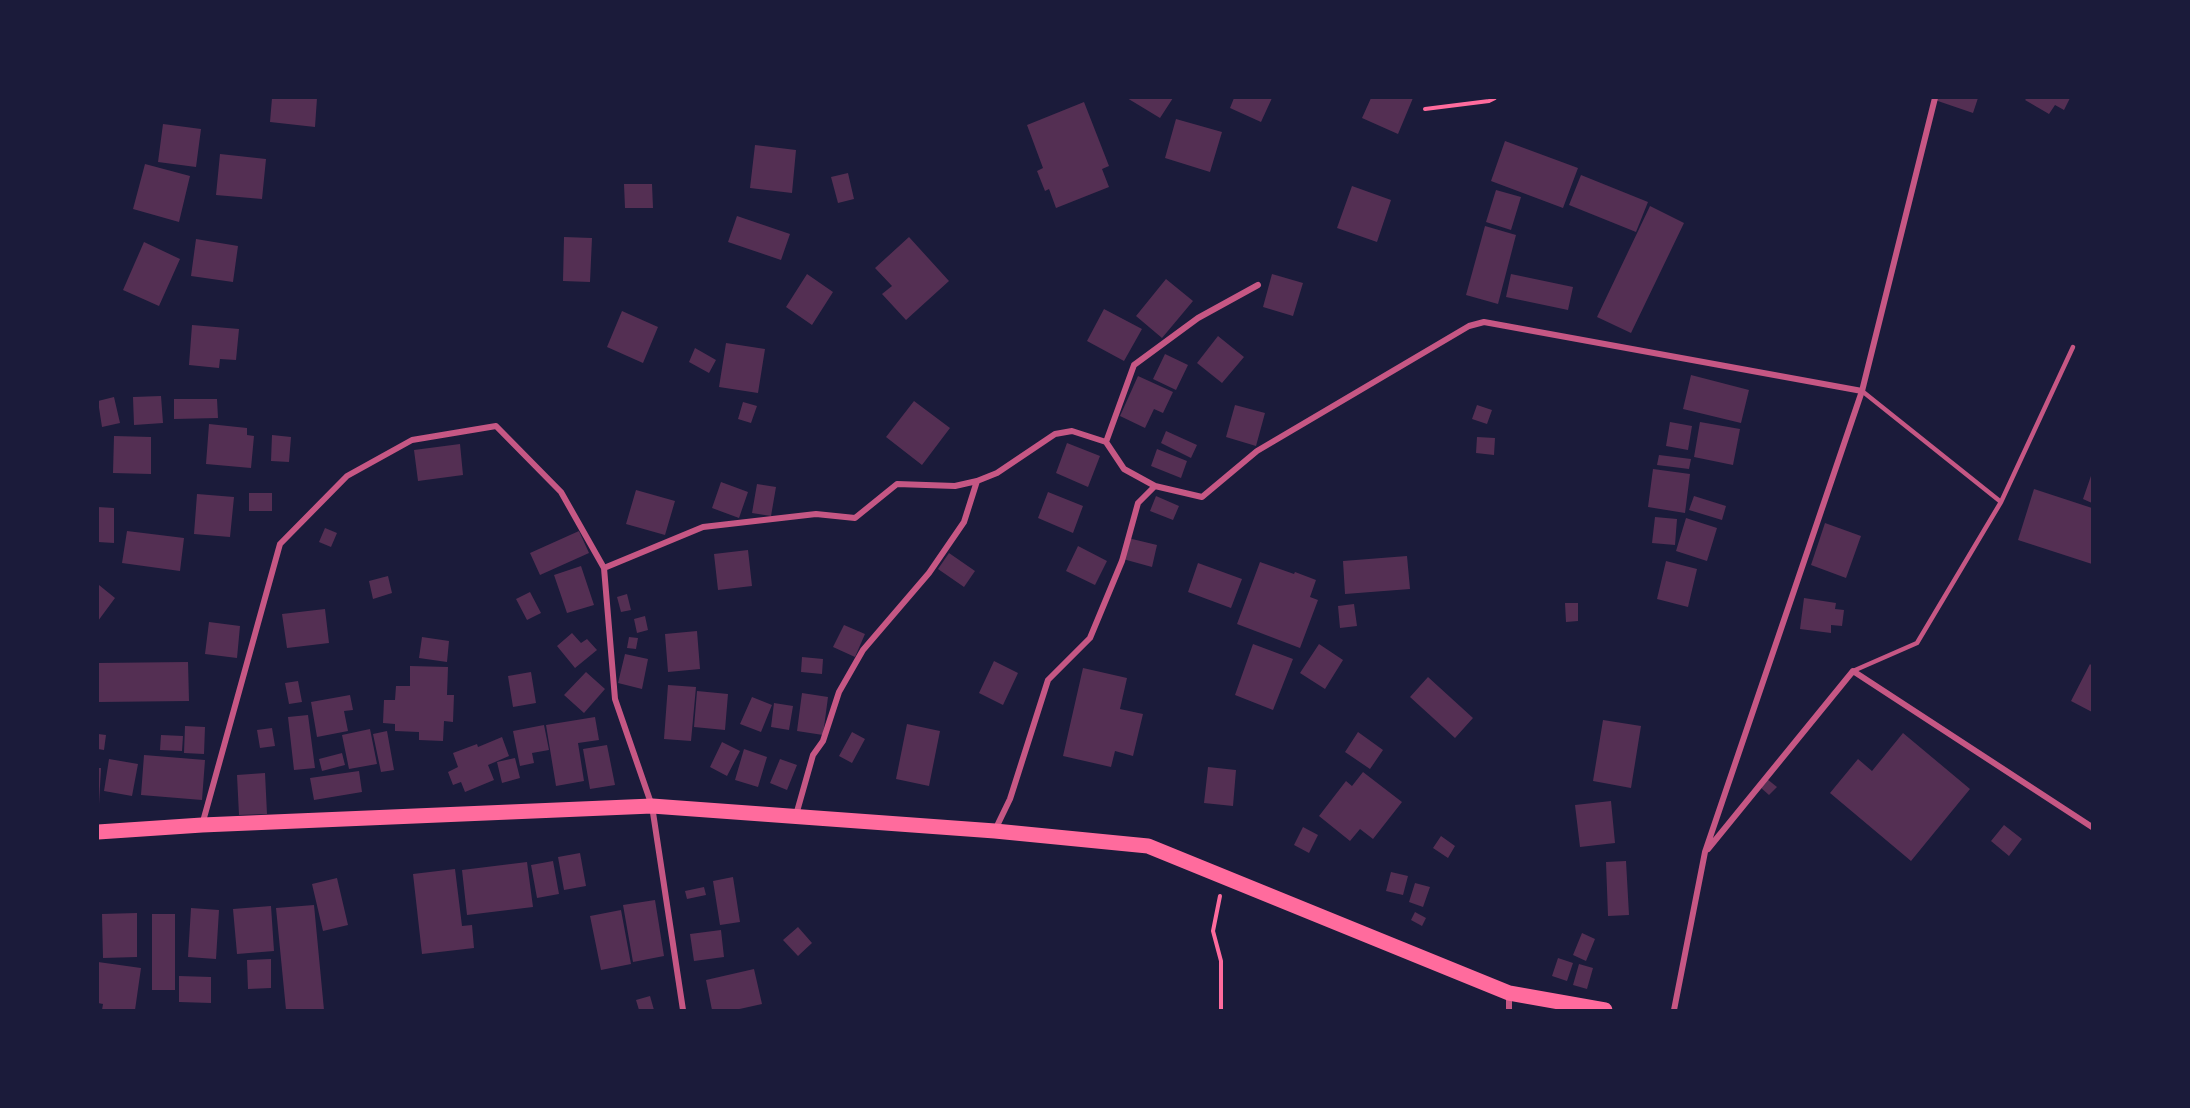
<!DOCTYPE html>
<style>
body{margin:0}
#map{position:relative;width:2190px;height:1108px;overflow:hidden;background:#1b1b3a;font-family:Manrope,sans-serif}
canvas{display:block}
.frame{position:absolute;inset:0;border:99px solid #1b1b3a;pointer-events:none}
</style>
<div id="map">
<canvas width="2190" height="1108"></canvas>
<div class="frame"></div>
</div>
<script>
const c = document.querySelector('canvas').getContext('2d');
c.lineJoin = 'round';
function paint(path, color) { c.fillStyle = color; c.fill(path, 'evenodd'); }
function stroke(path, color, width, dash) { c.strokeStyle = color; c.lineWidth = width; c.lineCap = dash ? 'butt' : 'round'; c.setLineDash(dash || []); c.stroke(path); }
const building = new Path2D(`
 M272,98H317L315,127L270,122Z
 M1127,98H1173L1160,118Z
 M1234,98H1272L1261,122L1230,108Z
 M1371,98H1413L1398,134L1362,118Z
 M1933,98H1978L1973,113L1932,99Z
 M2027,98H2070L2064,110L2055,105L2049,114L2025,100Z
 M1084,102L1109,166L1102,169L1109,187L1056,208L1049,189L1045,191L1037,171L1043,168L1027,125Z
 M1176,119L1222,132L1210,172L1165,158Z
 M163,124L201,129L196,167L158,162Z
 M1505,141L1578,168L1563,208L1491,181Z
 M755,145L796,150L792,193L750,188Z
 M220,154L266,159L262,199L216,195Z
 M145,164L190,176L179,222L133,209Z
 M848,173L854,199L838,203L831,177Z
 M1581,175L1648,202L1636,232L1569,205Z
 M624,184H652L653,208H625Z
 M1352,186L1391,200L1377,242L1337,228Z
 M1496,190L1521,197L1511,230L1486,222Z
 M1650,206L1684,223L1631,333L1597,317Z
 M737,216L790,234L781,260L728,242Z
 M1485,226L1516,235L1498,304L1466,295Z
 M564,237L592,238L590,282L563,281Z
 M909,237L949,281L906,320L882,294L892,286L875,268Z
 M196,239L238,246L233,282L191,276Z
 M144,242L180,259L159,306L123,290Z
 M807,274L833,292L812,325L786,307Z
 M1272,274L1303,283L1293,316L1263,307Z
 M1511,274L1573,287L1568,310L1506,297Z
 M1166,279L1193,301L1162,338L1136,316Z
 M1104,309L1142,329L1124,361L1087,341Z
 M622,311L658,327L643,363L607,347Z
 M192,325L239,329L236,360L220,359L219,368L189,365Z
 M1218,336L1244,357L1222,383L1197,363Z
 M726,343L765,349L758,393L719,387Z
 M695,348L716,360L709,373L689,362Z
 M1165,354L1188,365L1176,390L1153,379Z
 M1691,375L1749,390L1741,423L1683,409Z
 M1138,376L1173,392L1163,413L1154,409L1145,428L1120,416Z
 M161,396L163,423L134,425L133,397Z
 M114,397L120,423L102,427L98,401Z
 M174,399H217L218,418L174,419Z
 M914,401L950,428L922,465L886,437Z
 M743,402L757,406L751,423L738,419Z
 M1235,405L1265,413L1256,446L1226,437Z
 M1477,405L1492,410L1487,424L1472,419Z
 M1670,422L1692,426L1688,450L1666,446Z
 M1700,422L1740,429L1733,465L1694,457Z
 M209,424L247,428V435L254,436L251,468L206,464Z
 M1166,431L1197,445L1191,458L1161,443Z
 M272,435L291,437L289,462L271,461Z
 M114,436L151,437V474L113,473Z
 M1477,437L1495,438L1494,455L1476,453Z
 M1067,443L1100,456L1088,487L1056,473Z
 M460,444L463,475L418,481L414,450Z
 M1157,449L1187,461L1181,478L1151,466Z
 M1659,455L1691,459L1689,469L1657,465Z
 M1653,469L1690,474L1685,513L1648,507Z
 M2092,473V503L2083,499Z
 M721,482L748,492L739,518L712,508Z
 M757,484L776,487L771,516L752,513Z
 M2034,489L2092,508V564L2018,540Z
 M636,490L675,501L665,535L626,524Z
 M1048,492L1083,506L1073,533L1038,518Z
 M249,493H272V511H249Z
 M197,494L234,497L230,537L194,534Z
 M1156,496L1179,506L1173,520L1150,511Z
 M1694,496L1726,506L1722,520L1689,510Z
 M98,507L114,508V543L98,542Z
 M1655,517L1677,519L1675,545L1652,543Z
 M1686,518L1717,528L1707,561L1676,551Z
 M1825,523L1861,536L1846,578L1811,565Z
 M325,528L337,533L331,547L319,542Z
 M127,531L184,538L180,571L122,563Z
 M579,531L589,553L540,575L530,553Z
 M1128,538L1157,545L1152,567L1123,559Z
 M1078,546L1107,561L1095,585L1066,571Z
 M748,550L752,586L718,590L714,554Z
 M949,553L975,571L964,587L938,569Z
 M1407,556L1410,589L1345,594L1343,561Z
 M1666,561L1697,569L1688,607L1657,599Z
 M1260,562L1294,574L1295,572L1316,580L1310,597L1318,600L1300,648L1237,624Z
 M1198,563L1242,579L1231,608L1188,592Z
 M581,566L594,605L567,613L554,575Z
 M388,576L392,593L373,599L369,581Z
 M99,585L115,598L98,621V587Z
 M530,592L541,613L527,620L516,599Z
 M627,594L631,610L621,612L617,597Z
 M1804,598L1836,603L1835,609L1844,610L1842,626L1831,625V633L1800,629Z
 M1565,603H1578V621L1566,622Z
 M1354,604L1357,626L1340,628L1338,606Z
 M325,609L329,643L287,648L282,614Z
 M645,616L648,630L637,633L634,619Z
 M209,622L240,626L237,658L205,654Z
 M844,625L865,634L855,657L833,647Z
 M697,631L700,669L668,672L665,634Z
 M572,633L581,643L587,639L597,650L575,668L557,646Z
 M422,637L449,641L447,662L419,658Z
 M629,637L638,638L636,649L627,648Z
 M1253,644L1293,659L1273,710L1235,695Z
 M1319,644L1343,660L1325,689L1300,673Z
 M625,654L648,659L642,689L618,683Z
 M802,657L823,659L822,674L801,672Z
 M994,661L1018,673L1003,705L979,693Z
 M188,662L189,701L98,702V663Z
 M2090,664L2092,666V712L2071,701Z
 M410,666L448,667L447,695H454L453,722L444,721L443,741L419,740V732L395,731V724L383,723L384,700H395L396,686H410Z
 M1083,668L1127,678L1120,709L1143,714L1133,756L1115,751L1111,767L1063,756Z
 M531,672L536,703L513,707L508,676Z
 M586,672L605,689L584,713L564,695Z
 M1428,677L1473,718L1455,738L1410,697Z
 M298,681L302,702L289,704L285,683Z
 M668,685L696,687L691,741L664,739Z
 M697,691L728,694L725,730L694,727Z
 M802,693L828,697L823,735L797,731Z
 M350,695L353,710L344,711L348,731L317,737L311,702Z
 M752,697L772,705L761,732L740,724Z
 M774,703L793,706L789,730L771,727Z
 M308,715L315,768L294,770L288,717Z
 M595,717L599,740L578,743L584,781L556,786L546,725Z
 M1603,720L1641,726L1631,788L1593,781Z
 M907,724L940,731L929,786L896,779Z
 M544,725L549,750L532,753L534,763L520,766L513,731Z
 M185,726L205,727L204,754L184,753Z
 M272,728L275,746L260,748L257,730Z
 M370,729L377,764L349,769L342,735Z
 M387,731L394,770L381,772L373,734Z
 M852,732L865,739L852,763L839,756Z
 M1358,732L1383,750L1370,769L1345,752Z
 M1903,733L1970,789L1911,861L1830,793L1858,759L1872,771Z
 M98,734L106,735L104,750L98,749Z
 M161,735L183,736L182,751L160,750Z
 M502,737L509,756L488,765L494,780L465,792L461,782L453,785L448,772L458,767L453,753L477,744L478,747Z
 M722,742L740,751L727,776L710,767Z
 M607,745L615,785L590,789L583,749Z
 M744,749L767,757L758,787L735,780Z
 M342,753L345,765L322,771L319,759Z
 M144,755L205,760L202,800L141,795Z
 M515,758L520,778L502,783L497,762Z
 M109,759L138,764L132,796L104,791Z
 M780,759L797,765L787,790L770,783Z
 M1208,767L1236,770L1233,806L1204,803Z
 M98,768H101L99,804H98Z
 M359,771L362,792L314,800L310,778Z
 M1363,772L1402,802L1373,839L1360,829L1350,841L1319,816L1346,781L1352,786Z
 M265,773L267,814L239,815L237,775Z
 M1767,779L1777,787L1769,795L1760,787Z
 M1611,801L1615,843L1580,847L1575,805Z
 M2004,825L2022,839L2009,856L1991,841Z
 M1303,827L1318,835L1309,853L1294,845Z
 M1441,836L1455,846L1448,858L1433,848Z
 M580,853L586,886L564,890L558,857Z
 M553,861L559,894L537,898L531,865Z
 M1626,861L1629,915L1608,916L1606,862Z
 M527,862L533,907L467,915L462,870Z
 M455,869L462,926L472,925L474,948L422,954L413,874Z
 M1391,872L1408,876L1403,895L1386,891Z
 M733,877L740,922L720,925L713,881Z
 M337,878L348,925L323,931L312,884Z
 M1415,883L1430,887L1423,907L1409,902Z
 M704,887L706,895L687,899L685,891Z
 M655,900L664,956L633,962L623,905Z
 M314,905L324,1010H286L276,908Z
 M271,906L274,951L237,954L233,909Z
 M191,908L219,910L216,959L188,957Z
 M621,910L631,964L601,970L590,916Z
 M1415,912L1426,918L1422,926L1411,920Z
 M137,913V957L103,958L102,914Z
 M152,914H175V990H152Z
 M798,927L812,943L798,956L783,940Z
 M721,930L724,957L694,961L690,934Z
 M1582,933L1595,939L1586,961L1573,955Z
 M1558,958L1573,963L1567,981L1552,976Z
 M271,959V988L248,989L247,960Z
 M98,962L141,968L135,1010H102L103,1004L98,1003Z
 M1579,964L1593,968L1587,989L1573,985Z
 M754,969L762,1004L735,1010H712L706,980Z
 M179,976L211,977V1003L179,1002Z
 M650,996L654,1010H639L636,1000Z`);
const path = new Path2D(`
 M1425,109L1489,101L1495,98
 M1220,896L1213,931L1221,961V1010`);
const service = new Path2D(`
 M1862,391L2001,502
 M1853,671L1917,643L2001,502L2073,347`);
const minor = new Path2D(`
 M1106,442L1134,365L1198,318L1258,285
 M604,568L703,527L816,514L855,518L897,484L955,486L977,481L997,473L1055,434L1072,431L1106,442L1124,469L1155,486
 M796,815L813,755L823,741L839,692L863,650L929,573L964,522L977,481
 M202,825L280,544L347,476L412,440L496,426L561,492L604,568L615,699L652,806L683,1010
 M995,830L1010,799L1048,680L1090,638L1122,561L1138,503L1155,486L1202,497L1257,451L1469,326L1484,322L1862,391
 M1708,849L1853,671L2092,827
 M1509,1010V994
 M1674,1010L1705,852L1862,391L1935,98`);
const primary = new Path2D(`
 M98,832L202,825L652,806L995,831L1148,846L1509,993L1605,1010`);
paint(building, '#542f53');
stroke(path, '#ff6b9d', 4);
stroke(service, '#c65784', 4.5);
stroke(minor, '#c65784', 6);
stroke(primary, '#ff6b9d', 15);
</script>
